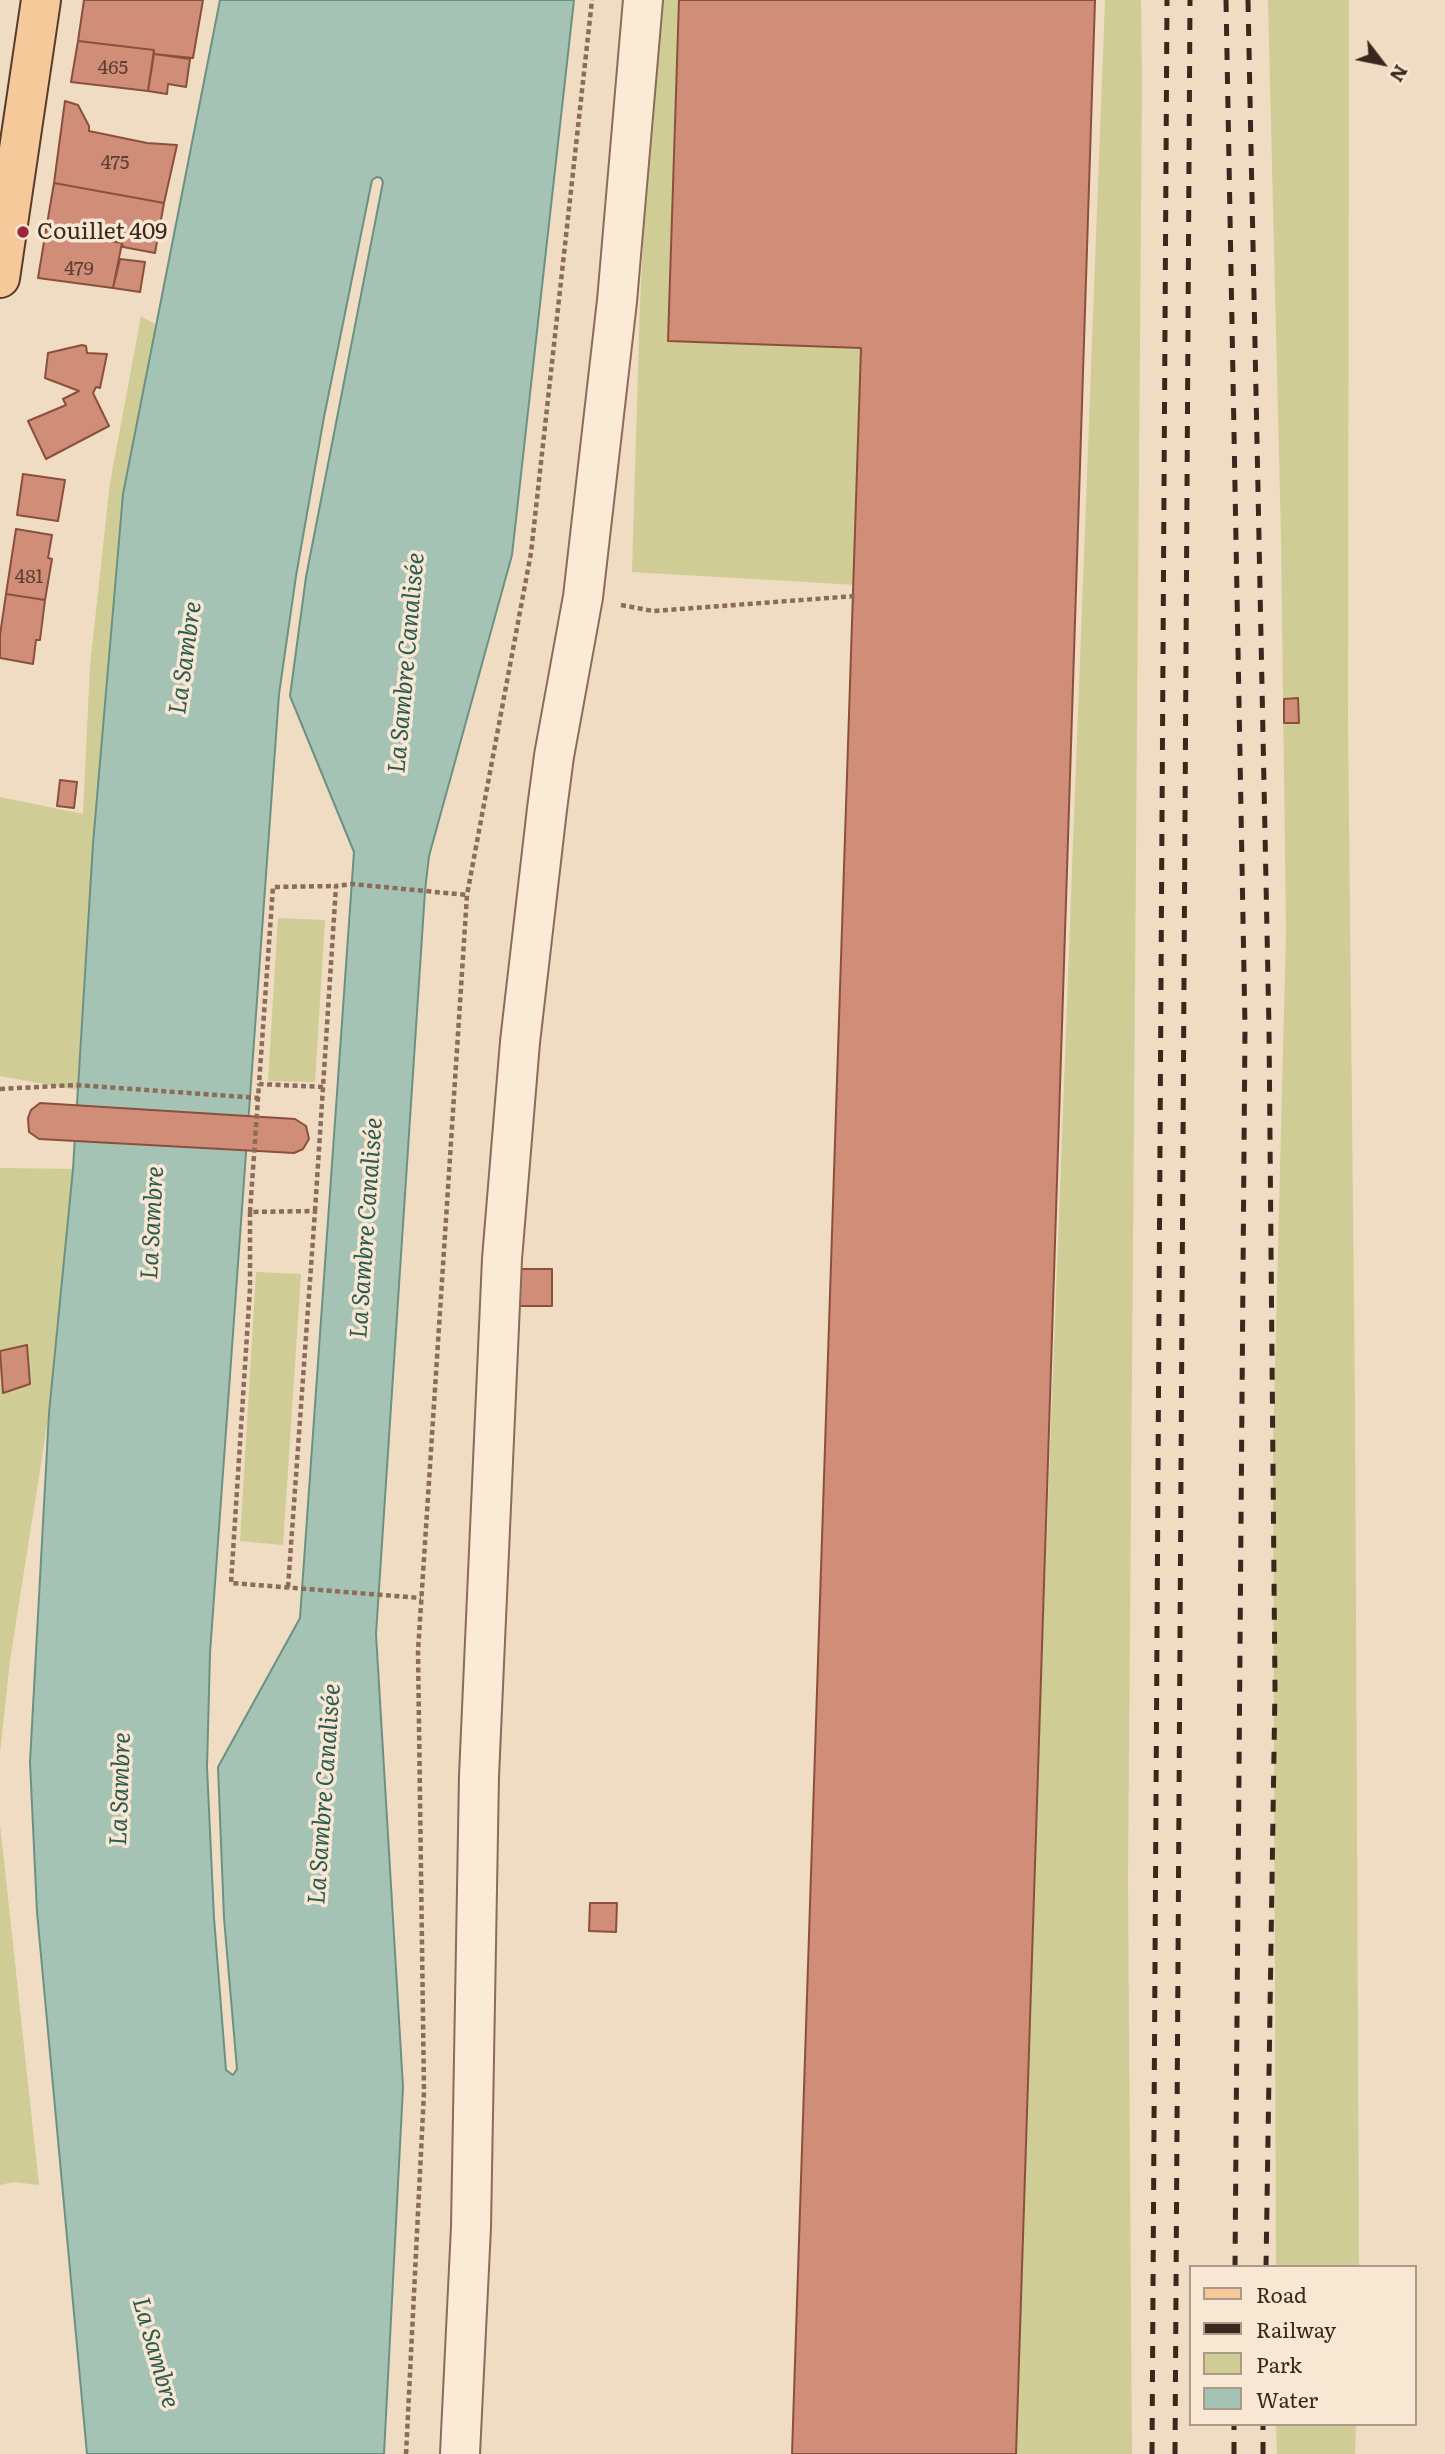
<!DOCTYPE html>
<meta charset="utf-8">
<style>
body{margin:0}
#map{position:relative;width:1445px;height:2454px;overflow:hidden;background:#f0dbc3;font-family:Literata,serif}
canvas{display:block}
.legend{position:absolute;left:1189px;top:2265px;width:228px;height:161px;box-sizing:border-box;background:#f7e7d3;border:2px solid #ab9a8a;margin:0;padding:9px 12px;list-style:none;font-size:21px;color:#3a271d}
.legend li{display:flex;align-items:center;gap:14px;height:35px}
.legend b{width:35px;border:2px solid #ab9a8a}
.north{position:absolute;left:1347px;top:28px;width:70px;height:70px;-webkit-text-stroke:5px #f7e7d3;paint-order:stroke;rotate:122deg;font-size:19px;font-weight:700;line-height:28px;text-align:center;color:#3a271d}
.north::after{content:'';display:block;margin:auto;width:24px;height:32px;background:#3a271d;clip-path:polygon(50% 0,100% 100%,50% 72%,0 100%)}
</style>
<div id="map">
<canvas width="1445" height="2454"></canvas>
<ul class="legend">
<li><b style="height:9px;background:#f5c999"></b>Road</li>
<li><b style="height:9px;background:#3a271d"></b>Railway</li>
<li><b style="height:19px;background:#cfcc96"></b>Park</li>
<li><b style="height:19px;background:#a5c3b5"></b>Water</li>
</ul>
<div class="north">N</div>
</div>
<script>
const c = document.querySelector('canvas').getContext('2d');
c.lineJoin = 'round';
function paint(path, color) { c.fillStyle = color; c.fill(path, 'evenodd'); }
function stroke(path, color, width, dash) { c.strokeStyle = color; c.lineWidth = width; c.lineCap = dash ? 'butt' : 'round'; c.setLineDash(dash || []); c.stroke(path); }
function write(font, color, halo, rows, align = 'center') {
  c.font = font + ' Literata,serif'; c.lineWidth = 7; c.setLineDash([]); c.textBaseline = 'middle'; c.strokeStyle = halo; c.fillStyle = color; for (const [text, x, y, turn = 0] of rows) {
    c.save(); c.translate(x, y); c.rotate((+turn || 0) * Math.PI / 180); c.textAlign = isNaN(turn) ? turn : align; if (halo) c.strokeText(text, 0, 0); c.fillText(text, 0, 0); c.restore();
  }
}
const green = new Path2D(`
 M656,0H687L866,332L857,585L632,572L640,303Z
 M1105,0H1141L1142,84L1128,1880L1132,2454H1012Z
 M1268,0H1349L1348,721L1355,1404L1359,2267H1276L1273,1447L1286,932L1281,537Z
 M141,316L156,325L123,494L93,844L77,1090L0,1076V797L83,814L90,666L110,483Z
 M278,918L325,920L315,1082L268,1081Z
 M0,1168L73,1169L49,1413L10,1660L0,1754Z
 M256,1272L301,1274L283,1545L240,1541Z
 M0,1824L39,2185L13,2182L0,2185Z
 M1276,2424H1356L1355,2454H1277Z`);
const water = new Path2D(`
 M220,0H574L512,555L429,856L425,891L376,1634L403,2087L384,2454H87L37,1912L30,1762L49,1413L73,1169L93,844L123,494ZM377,177L381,178L383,182L306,577L290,696L354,852L300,1618L218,1767L224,1918L237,2069L233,2075L226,2070L214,1918L207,1767L210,1653L279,694L296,576L324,417L372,180Z`);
const building = new Path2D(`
 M84,0H203L193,58L154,54V50L78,41Z
 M679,0H1095L1016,2454H792L861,348L668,341Z
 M78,41L154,50L148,91L71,82Z
 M154,54L190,59L186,87L168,84L167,94L148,91Z
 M65,101L78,105L89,126V131L147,143L177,145L164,203L54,183Z
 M54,183L164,203L155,253L123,247L122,243L46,230Z
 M46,230L122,243L113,288L38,278Z
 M120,259L145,262L140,292L113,288Z
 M82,345L86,346L87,353L107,354L100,388L96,387L93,393L109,426L46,459L28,421L66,405L63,399L79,391L45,378L48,353Z
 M23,474L65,480L58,521L17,515Z
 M16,529L52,535L48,558L52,559L45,600L6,594Z
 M6,594L45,600L40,640H36L33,664L0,658V635Z
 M1298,698L1299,723H1284V699Z
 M60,780L77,782L74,808L57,806Z
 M40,1103L295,1119L306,1126L309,1139L303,1149L294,1153L39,1139L29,1132L28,1118L31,1110Z
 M520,1269H552V1306H519Z
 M27,1345L30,1384L3,1393L0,1351Z
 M590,1903H617L616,1932L589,1931Z`);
const path = new Path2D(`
 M621,605L653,611L856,596
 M323,1087L259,1084L273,887L336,886
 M0,1089L76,1085L259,1098
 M315,1211L336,886L352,884L467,895
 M250,1212L259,1084
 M288,1587L315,1211L250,1212V1288L231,1583L421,1598
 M406,2454L424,2092L418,1651L467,895L531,553L592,0`);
const minor = new Path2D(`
 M460,2454L471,2227L479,1776L502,1259L520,1042L547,809L554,756L583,597L617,301L643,0`);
const major = new Path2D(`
 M0,278L41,0`);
const rail = new Path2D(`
 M1226,0L1245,1027L1235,2267
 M1248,0L1269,1029L1275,1688L1266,2267
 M1152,2454L1167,0
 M1175,2454L1190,0
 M1234,2454V2424
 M1263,2454V2424`);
const markers = [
 [23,232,7,"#9d263a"]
];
const numberNames = [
 ["465",113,68],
 ["475",115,163],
 ["479",79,269],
 ["481",29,577]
];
const poiNames = [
 ["Couillet 409",37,232]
];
const waterNames = [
 ["La Sambre",186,658,-82],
 ["La Sambre Canalisée",407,663,-85],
 ["La Sambre",153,1223,-87],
 ["La Sambre Canalisée",367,1228,-86],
 ["La Sambre",121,1789,-88],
 ["La Sambre Canalisée",325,1794,-86],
 ["La Sambre",155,2353,74]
];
paint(green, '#cfcc96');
paint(water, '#a5c3b5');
stroke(water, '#6b9182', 2);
paint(building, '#d08d77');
stroke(building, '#8b503d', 2);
stroke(minor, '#8b6b59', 42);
stroke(major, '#593a2d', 42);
stroke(path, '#8b6b59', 4.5, [5, 3.5]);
stroke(minor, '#faead6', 38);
stroke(major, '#f5c999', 38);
stroke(rail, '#3a271d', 5, [12, 12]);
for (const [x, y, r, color] of markers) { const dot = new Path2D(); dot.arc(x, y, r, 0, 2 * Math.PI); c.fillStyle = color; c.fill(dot); stroke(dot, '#f7e7d3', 2.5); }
write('19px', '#604034', null, numberNames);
write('23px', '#3a271d', '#f7e7d3', poiNames, 'left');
write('italic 24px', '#2c5b50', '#f7e7d3', waterNames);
</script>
